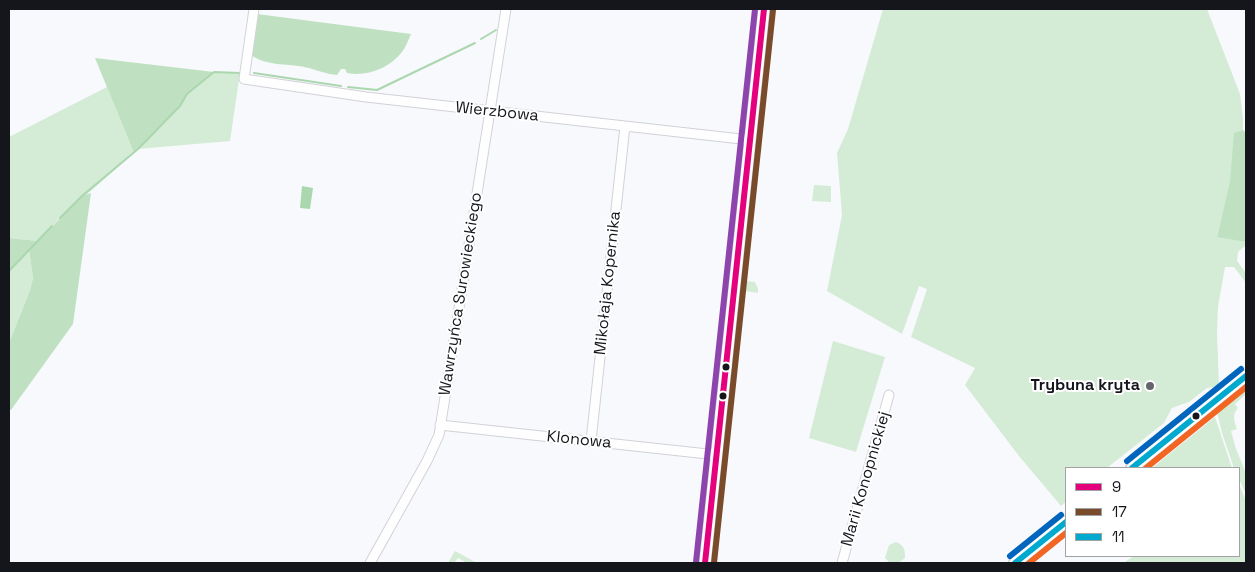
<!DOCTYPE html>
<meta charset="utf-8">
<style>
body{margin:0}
#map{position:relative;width:1255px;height:572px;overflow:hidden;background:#f8f9fd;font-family:"Space Grotesk",sans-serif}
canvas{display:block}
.frame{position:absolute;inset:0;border:10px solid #14161c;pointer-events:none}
.legend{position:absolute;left:1065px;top:467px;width:175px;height:90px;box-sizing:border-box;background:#fff;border:1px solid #a1a2a4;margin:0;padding:6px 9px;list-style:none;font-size:15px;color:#14161c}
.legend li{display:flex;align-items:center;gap:10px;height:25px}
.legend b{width:25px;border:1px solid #a1a2a4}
</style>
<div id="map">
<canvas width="1255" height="572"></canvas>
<div class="frame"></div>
<ul class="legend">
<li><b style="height:6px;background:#e5007d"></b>9</li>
<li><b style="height:6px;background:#7a4b2a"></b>17</li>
<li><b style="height:6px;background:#00a9ce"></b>11</li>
</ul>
</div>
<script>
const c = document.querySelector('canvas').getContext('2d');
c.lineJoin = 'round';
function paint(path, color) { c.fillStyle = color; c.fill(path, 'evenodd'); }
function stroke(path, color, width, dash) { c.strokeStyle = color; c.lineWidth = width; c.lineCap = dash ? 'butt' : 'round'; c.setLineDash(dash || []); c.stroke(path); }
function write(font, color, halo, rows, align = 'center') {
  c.font = font + ' "Space Grotesk",sans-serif'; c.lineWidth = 4; c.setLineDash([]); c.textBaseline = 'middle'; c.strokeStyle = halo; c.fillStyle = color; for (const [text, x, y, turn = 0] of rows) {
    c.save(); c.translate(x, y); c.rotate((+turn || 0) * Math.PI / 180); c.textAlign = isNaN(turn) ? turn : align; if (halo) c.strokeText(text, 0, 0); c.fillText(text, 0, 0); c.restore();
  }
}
const green = new Path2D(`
 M883,9H1207L1240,94L1243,118V130L1217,236L1246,242V245L1238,252L1237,261L1246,273V283L1234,267H1225L1218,307L1217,333L1219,386L1207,388L1189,402L1172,408L1164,423L1107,468H1066V502L1061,506L1019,456L965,385L975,368L911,337L927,289L919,286L902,334L827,291L842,215L837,153L848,129Z
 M214,72L240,73L230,141L138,149L180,106L187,94Z
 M107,87L134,153L60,218L38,241L9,238V137Z
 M814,185L831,186V202L812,201Z
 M29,250L33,278L30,290L9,343V271Z
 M746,281L755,282L758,289V293L745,291Z
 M833,341L885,357L856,452L809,438Z
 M1246,383V394L1235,404L1238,408C1232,415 1234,421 1237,429L1231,431L1236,449L1246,473V494L1239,479V468H1234L1222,433L1216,408Z
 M1215,417L1232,468H1152Z
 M1239,484L1246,501V563H1123L1134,556H1239Z
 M896,542C904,545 905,549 905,558L898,563H890L885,558L889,545Z
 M455,551L477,563H467L458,558L454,563H448Z`);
const forest = new Path2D(`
 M257,14L411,34C408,40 406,47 402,52C390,68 367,77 347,73L345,69H341L337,75C327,74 319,71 309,68C291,63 267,67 251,55Z
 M95,58L214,72L187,94L180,106L134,153Z
 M1243,130L1246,133V242L1217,237L1230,181L1234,133Z
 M91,193L73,324L11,410L9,409V343L30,290L33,278L29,250L9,271V238L38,241L82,196Z`);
const water = new Path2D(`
 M302,186L313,188L310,209L300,208Z`);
const stream = new Path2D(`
 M481,39L496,30
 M254,73L341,86
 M348,87L377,90L475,43
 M60,218L82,196L138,149L180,106L187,94L214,72L240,73
 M9,271L52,226`);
const minor = new Path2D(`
 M254,9L244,79L366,97L750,140
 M440,425L717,455
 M591,441L625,126
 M370,563L427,461L439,435L506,9
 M842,563L889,395`);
const tertiary = new Path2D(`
 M1132,468L1246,376
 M705,563L764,9
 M1015,563L1066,522`);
const bus1 = new Path2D(`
 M705,563L764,9`);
const bus2 = new Path2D(`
 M714,563L773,10`);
const bus3 = new Path2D(`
 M1132,468L1246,376
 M1015,563L1066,522`);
const bus4 = new Path2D(`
 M696,562L755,9`);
const bus5 = new Path2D(`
 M1146,468L1246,387
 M1029,563L1066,533`);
const bus6 = new Path2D(`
 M1127,461L1241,369
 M1010,556L1061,515`);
const markers = [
 [726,367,4.5,"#14161c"],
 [1150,386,5,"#64656b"],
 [723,396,4.5,"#14161c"],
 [1196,416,4.5,"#14161c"]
];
const streetNames = [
 ["Wierzbowa",497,112,6],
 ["Mikołaja Kopernika",608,283,-84],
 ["Wawrzyńca Surowieckiego",461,294,-81],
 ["Klonowa",579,440,6],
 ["Marii Konopnickiej",866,479,-74]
];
const poiNames = [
 ["Trybuna kryta",1140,386]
];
paint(green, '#d4ecd6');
paint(forest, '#bfe1c2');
paint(water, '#abd7ae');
stroke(stream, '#abd7ae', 2);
stroke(minor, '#d1d2d7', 11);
stroke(tertiary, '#d1d2d7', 14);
stroke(minor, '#fefeff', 9);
stroke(tertiary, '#fefeff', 11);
stroke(bus1, '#e5007d', 6);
stroke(bus2, '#7a4b2a', 6);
stroke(bus3, '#00a9ce', 6);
stroke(bus4, '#8e44ad', 6);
stroke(bus5, '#f26522', 6);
stroke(bus6, '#0065bd', 6);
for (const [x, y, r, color] of markers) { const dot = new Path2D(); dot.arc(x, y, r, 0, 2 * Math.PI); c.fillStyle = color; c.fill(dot); stroke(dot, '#fff', 2); }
write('16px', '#14161c', '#fff', streetNames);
write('bold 16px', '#14161c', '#fff', poiNames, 'right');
</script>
